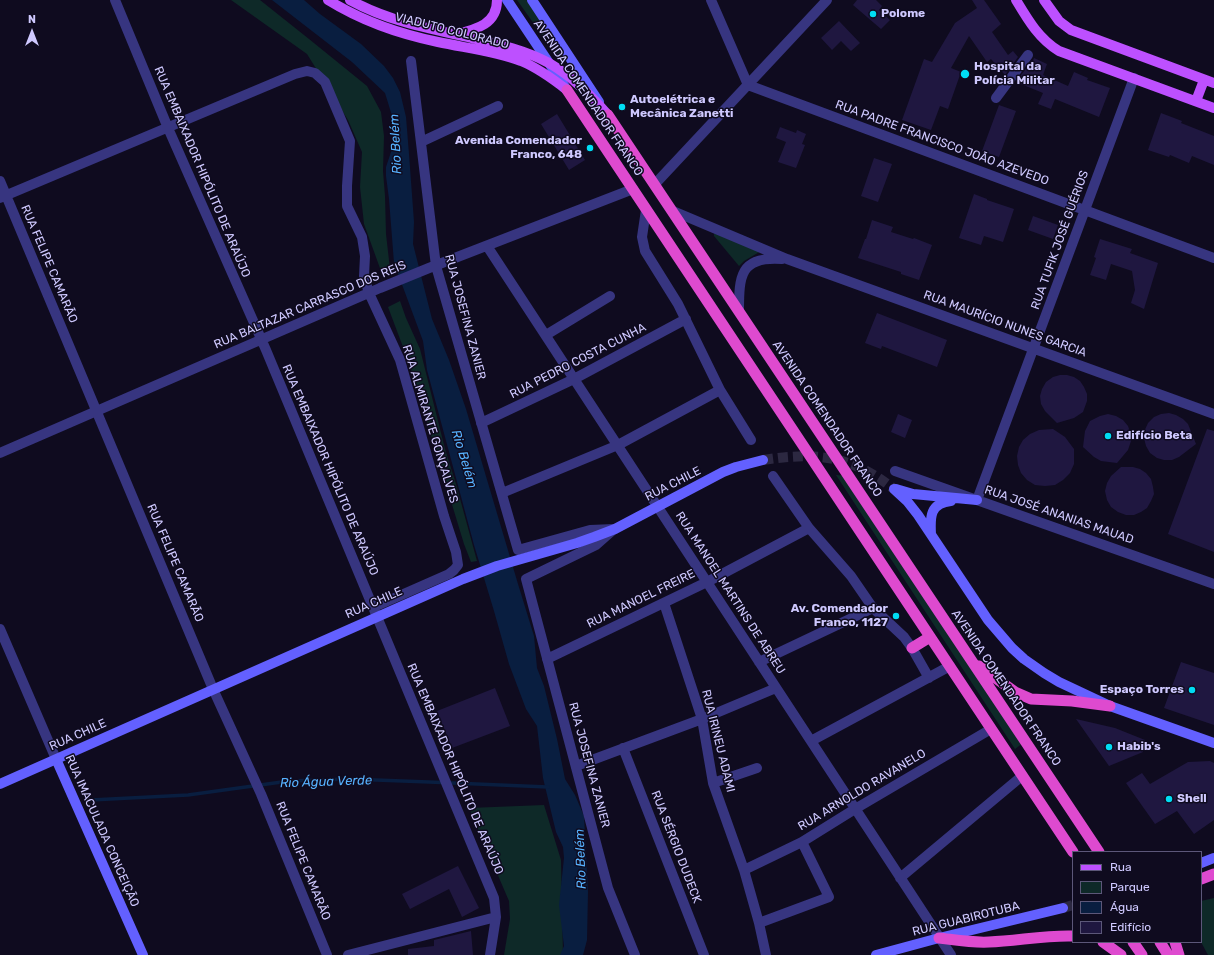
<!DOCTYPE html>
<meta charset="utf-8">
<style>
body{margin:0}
#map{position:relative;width:1214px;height:955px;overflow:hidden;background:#0f0b1f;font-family:Rubik,sans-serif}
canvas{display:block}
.legend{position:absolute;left:1072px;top:851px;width:130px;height:92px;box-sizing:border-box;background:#0f0b1f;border:1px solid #5c5779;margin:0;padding:5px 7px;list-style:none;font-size:12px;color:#cfc9ff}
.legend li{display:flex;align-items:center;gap:8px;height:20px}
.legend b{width:20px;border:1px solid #5c5779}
.north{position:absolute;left:12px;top:12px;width:40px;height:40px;-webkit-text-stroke:3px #0f0b1f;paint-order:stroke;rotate:0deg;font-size:11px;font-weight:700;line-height:16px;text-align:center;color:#cfc9ff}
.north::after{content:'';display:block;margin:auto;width:14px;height:18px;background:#cfc9ff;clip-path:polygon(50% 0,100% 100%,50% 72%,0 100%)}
</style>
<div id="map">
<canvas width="1214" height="955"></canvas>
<ul class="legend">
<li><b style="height:5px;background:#bd50ff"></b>Rua</li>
<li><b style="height:11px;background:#0e2928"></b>Parque</li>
<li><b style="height:11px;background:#091e40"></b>Água</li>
<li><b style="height:11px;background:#1f1740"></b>Edifício</li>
</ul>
<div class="north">N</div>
</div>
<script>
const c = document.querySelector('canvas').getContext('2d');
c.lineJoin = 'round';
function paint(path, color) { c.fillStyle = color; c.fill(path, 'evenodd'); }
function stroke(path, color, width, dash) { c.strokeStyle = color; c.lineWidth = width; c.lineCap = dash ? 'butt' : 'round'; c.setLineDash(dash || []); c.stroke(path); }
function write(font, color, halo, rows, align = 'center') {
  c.font = font + ' Rubik,sans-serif'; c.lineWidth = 3; c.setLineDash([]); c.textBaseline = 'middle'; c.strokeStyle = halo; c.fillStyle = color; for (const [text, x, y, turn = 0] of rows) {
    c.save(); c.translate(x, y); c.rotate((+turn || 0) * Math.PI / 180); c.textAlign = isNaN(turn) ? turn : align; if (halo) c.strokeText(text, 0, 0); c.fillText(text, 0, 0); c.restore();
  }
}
const green = new Path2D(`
 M231,0H260L309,39L367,86L381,112L384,136L383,171L385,196L386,234L390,269L381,271L364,224L360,187L362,152L348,120L307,54Z
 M517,0H527L567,59L556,55Z
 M715,233L761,251L744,261L739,266L714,236V234Z
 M400,301L406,318L420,349L445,449L456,484L477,561L471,562L464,544L409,363L388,307Z
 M836,475L847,476L1023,743L1015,749Z
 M544,805L561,860L563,955H504L510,919L509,901L469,808Z
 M1214,898V955H1208L1201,942V901Z`);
const water = new Path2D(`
 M272,0H304L320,14L361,44L384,66L393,78L400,92L406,117L409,154L414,222L413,244L432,319L449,360L466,409L518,584L534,636L537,668L544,686L557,739L565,779L575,795L584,816L588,892L587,940L583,955H560L564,946L559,905L564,858L563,847L556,832L543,778L537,726L526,709L509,664L494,611L474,545L427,370L423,341L394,263L389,199L386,176V167L395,140L393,119L385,93L352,62Z`);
const stream = new Path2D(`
 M91,800L188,795L289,781L349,779L429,782L548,787`);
const building = new Path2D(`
 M857,0H876L882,6L879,10L890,20L881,29L853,5Z
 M972,0H984L1001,24L992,32L1008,55L1013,51L1018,57L1005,75L991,59L987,62L969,36L951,68L961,72L948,109L940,106L931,130L902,120L924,59L932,62L955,23L977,8Z
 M839,21L860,43L851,51L841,41L832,50L821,38Z
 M1034,58L1047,64L1043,75L1068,86L1074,72L1088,78L1087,80L1110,88L1099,117L1055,99L1051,109L1038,104L1043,93L1016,82L1027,67L1029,69Z
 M999,105L1016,111L999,157L982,151Z
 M1161,113L1182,121L1181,123L1214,136V165L1192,156L1189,163L1170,155L1169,157L1148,150Z
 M557,114L585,160L569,170L541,124Z
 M780,127L796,133L797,130L806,134L802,144L805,145L796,168L778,162L786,142L776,138Z
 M874,158L892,164L878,202L861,196Z
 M974,194L987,199V200L1014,209L1003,242L984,236L981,245L959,238Z
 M1033,216L1058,225L1053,239L1028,230Z
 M872,220L893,227L891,232L913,239L914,238L932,245L919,280L901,274V272L858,258L865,239H866Z
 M1100,239L1132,249L1130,253L1158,263L1144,309L1131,303L1135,290L1132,271L1111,264L1106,280L1090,275L1096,258L1094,257Z
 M877,313L947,340L937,367L882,346L881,349L865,343Z
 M1060,375H1067L1074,377L1080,381L1084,387L1087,394V401L1083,412L1074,418L1057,423L1045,411L1041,404L1040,396L1042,389L1046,382L1053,377Z
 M1169,413L1176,415L1183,419L1188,424L1196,444L1179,457L1172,460H1164L1157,458L1150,453L1146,446L1143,434L1148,423L1154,417L1161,414Z
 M898,414L912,420L905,438L891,432Z
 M1108,414L1116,416L1123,420L1128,426L1132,438L1128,450L1117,463L1101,461L1094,457L1083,447L1085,431L1090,421L1100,416Z
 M1053,429L1065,437L1074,449V464L1070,473L1063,480L1055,485L1045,486L1035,485L1027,480L1021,473L1018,465L1017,456L1019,447L1023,440L1030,434L1039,430Z
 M1207,429L1214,431V552L1168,534Z
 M1121,467H1133L1140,469L1146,473L1151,479L1153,487L1154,494L1151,501L1147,508L1141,512L1134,515H1126L1118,512L1111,507L1107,500L1105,491L1107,483L1111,476Z
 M1181,662L1214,673V725L1164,708Z
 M495,688L510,726L452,748L437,711Z
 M1076,719L1115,728L1145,740L1143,752L1109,766Z
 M1210,761L1214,763V820L1194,834L1177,811L1155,824L1126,783L1142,773L1150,784L1188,762Z
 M458,866L479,908L462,917L449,889L410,909L402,894Z
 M471,931L473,955H408V949L434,946V940Z`);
const secondaryTunnel = new Path2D(`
 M763,460C815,452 851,455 894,489
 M1063,908L1073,905`);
const minor = new Path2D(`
 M115,0L168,128L266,350L494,898L496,917L490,955
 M711,0L748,85L1214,258
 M411,61L436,266L518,550L590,530L614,529
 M996,98L1028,55
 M421,142L498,106
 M0,181L213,689L261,794L327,955
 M655,184L827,0
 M0,198L295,74L307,71L315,73L325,82L350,141L347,186V206L362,237L365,256L364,276L369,293L400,360L444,516L456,552L458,565L454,570L449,574L374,607
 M646,210L642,237L645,251L678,304L720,390L751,440
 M673,211L787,259L1214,414
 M487,246L951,955
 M739,311C739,276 740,256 782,259
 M546,335L610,296
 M481,423L574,379L686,319
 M0,453L380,288L429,268L633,189
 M895,471L1214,584
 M773,476L809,528L851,576L873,608L904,637L912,648L929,678
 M502,493L618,445L720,390
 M977,500L1134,78
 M613,530L596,545L526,579L608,888L635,955
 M664,603L702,719L713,783L744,870L759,923L766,955
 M0,629L56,759
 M547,659L707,582L809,528
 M759,662L873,608
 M811,741L950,666
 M623,748L704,955
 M576,766L702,719L776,688
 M713,783L757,768
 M744,870L802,842L855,809L991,729
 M900,878L1022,776
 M759,923L829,897L802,842
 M348,955L496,917`);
const secondary = new Path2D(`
 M507,0L565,87
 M532,0L599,102
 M894,489L907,501L918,515L988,620L1012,648L1024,659L1044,673L1059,682L1110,706L1214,743
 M896,489L913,494L977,500
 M931,534C930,517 930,503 951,501
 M56,759L143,955
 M0,784L463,579L497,566L577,543L594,537L615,529L723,472L736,467L763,460
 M1201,863L1214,858
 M876,955L939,938L1063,908`);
const primary = new Path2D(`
 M328,0C362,21 399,34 438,42C466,48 495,51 521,61C538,68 553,79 567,90
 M350,0C388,21 430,29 472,38C498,44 525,50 549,63C573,77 590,95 608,115
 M1016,0C1028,20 1039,39 1059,51L1214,108
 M1044,0L1059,21L1071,30L1214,83
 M457,34C477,29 497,24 497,0
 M1196,101L1204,80`);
const trunk = new Path2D(`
 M567,90L1073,852
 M608,115L1099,852
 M912,648L930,637
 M979,666L1015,692L1031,699L1072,701L1110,706
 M1201,879L1214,874
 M939,938C956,940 973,943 989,942C1017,941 1045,935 1073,936
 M1103,942L1121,955
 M1133,942L1142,955
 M1160,942L1168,955
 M1175,942L1179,955`);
const markers = [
 [873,14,4,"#00ddf4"],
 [965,74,5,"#00ddf4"],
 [622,107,4,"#00ddf4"],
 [590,148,4,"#00ddf4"],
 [1108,436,4,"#00ddf4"],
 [896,616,4,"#00ddf4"],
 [1192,690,4,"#00ddf4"],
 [1109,747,4,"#00ddf4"],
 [1169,799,4,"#00ddf4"]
];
const poiNames = [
 ["Polome",881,14],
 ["Hospital da",974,67],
 ["Polícia Militar",974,81],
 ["Autoelétrica e",630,100],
 ["Mecânica Zanetti",630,114],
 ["Avenida Comendador",582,141,"right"],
 ["Franco, 648",582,155,"right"],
 ["Edifício Beta",1116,436],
 ["Av. Comendador",888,609,"right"],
 ["Franco, 1127",888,623,"right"],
 ["Espaço Torres",1184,690,"right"],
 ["Habib's",1117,747],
 ["Shell",1177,799]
];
const streetNames = [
 ["VIADUTO COLORADO",452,31,14],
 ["AVENIDA COMENDADOR FRANCO",588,98,56],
 ["RUA PADRE FRANCISCO JOÃO AZEVEDO",942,143,20],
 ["RUA EMBAIXADOR HIPÓLITO DE ARAÚJO",202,172,67],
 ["RUA TUFIK JOSÉ GUÉRIOS",1060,240,-70],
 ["RUA FELIPE CAMARÃO",49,264,67],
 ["RUA BALTAZAR CARRASCO DOS REIS",310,305,-23],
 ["RUA JOSEFINA ZANIER",465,317,75],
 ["RUA MAURÍCIO NUNES GARCIA",1005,324,20],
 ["RUA PEDRO COSTA CUNHA",578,361,-27],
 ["AVENIDA COMENDADOR FRANCO",827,419,56],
 ["RUA ALMIRANTE GONÇALVES",430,424,73],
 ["RUA EMBAIXADOR HIPÓLITO DE ARAÚJO",330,470,67],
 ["RUA CHILE",673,484,-27],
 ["RUA JOSÉ ANANIAS MAUAD",1059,515,19],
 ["RUA FELIPE CAMARÃO",175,563,67],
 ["RUA MANOEL MARTINS DE ABREU",730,593,57],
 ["RUA MANOEL FREIRE",641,599,-26],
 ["RUA CHILE",374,603,-24],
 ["AVENIDA COMENDADOR FRANCO",1006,688,56],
 ["RUA CHILE",78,735,-24],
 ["RUA IRINEU ADAMI",718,741,76],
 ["RUA JOSEFINA ZANIER",589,765,75],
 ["RUA EMBAIXADOR HIPÓLITO DE ARAÚJO",455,769,67],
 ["RUA ARNOLDO RAVANELO",862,790,-31],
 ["RUA IMACULADA CONCEIÇÃO",102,831,66],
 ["RUA SÉRGIO DUDECK",676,847,69],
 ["RUA FELIPE CAMARÃO",303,861,68],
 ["RUA GUABIROTUBA",966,919,-14]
];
const waterNames = [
 ["Rio Belém",396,144,-93],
 ["Rio Belém",464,459,73],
 ["Rio Água Verde",326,782,-2],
 ["Rio Belém",581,859,-92]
];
paint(green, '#0e2928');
paint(water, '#091e40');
stroke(stream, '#091e40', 3.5);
paint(building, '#1f1740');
stroke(secondaryTunnel, '#2c2841', 10, [10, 5]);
stroke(minor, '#373580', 10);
stroke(secondary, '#6360ff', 10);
stroke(primary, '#bd50ff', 10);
stroke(trunk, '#de4acf', 11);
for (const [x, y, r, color] of markers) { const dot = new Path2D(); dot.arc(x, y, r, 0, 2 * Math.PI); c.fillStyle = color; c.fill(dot); stroke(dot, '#0f0b1f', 1.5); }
write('bold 12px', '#cfc9ff', '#0f0b1f', poiNames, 'left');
write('12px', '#cfc9ff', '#0f0b1f', streetNames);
write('italic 13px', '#57b2ff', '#0f0b1f', waterNames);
</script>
